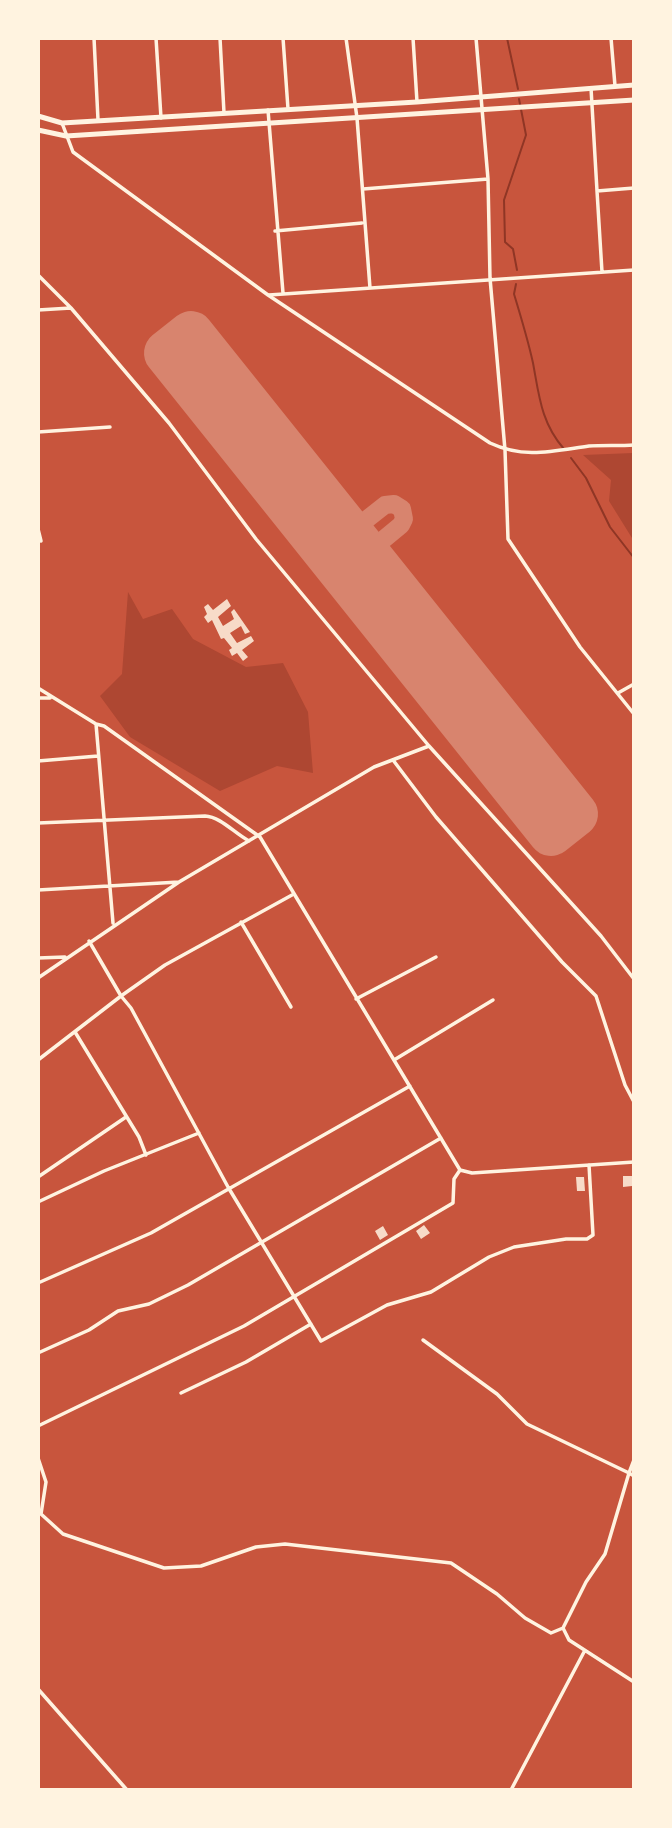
<!DOCTYPE html>
<style>
body{margin:0}
#map{position:relative;width:672px;height:1828px;overflow:hidden;background:#c8553d;font-family:Jost,sans-serif}
canvas{display:block}
.frame{position:absolute;inset:0;border:40px solid #fff3e0;pointer-events:none}
</style>
<div id="map">
<canvas width="672" height="1828"></canvas>
<div class="frame"></div>
</div>
<script>
const c = document.querySelector('canvas').getContext('2d');
c.lineJoin = 'round';
function paint(path, color) { c.fillStyle = color; c.fill(path, 'evenodd'); }
function stroke(path, color, width, dash) { c.strokeStyle = color; c.lineWidth = width; c.lineCap = dash ? 'butt' : 'round'; c.setLineDash(dash || []); c.stroke(path); }
const green = new Path2D(`
 M633,453L634,538H632L609,501L611,480L583,455Z
 M128,592L143,619L172,609L193,639L246,667L283,663L308,712L313,773L277,766L220,791L130,737L100,696L122,674Z`);
const stream = new Path2D(`
 M507,38L518,89
 M517,270L513,249L505,242L504,200L526,135L519,99
 M516,284L514,294C521,317 528,340 533,363C539,395 541,423 564,449
 M571,458L586,478L610,527L634,558`);
const taxiway = new Path2D(`
 M338,542L385,505L394,504L402,509L404,519L401,525L355,563`);
const runway = new Path2D(`
 M191,334L575,814L551,833L167,353Z`);
const building = new Path2D(`
 M227,599L231,606L218,617L223,626L234,619L231,612L234,609L250,632L245,634L241,626L230,633L237,643L251,636L254,641L242,650L248,657L243,661L237,653L232,656L229,650L232,648L224,638L221,639L212,620L208,623L204,617L207,614L204,607L208,604L213,610Z
 M623,1176H632V1186L623,1187Z
 M576,1177H584L585,1191H577Z
 M424,1225L430,1233L421,1239L416,1231Z
 M383,1226L388,1235L380,1240L375,1231Z`);
const minor = new Path2D(`
 M94,38L98,120
 M156,38L161,118
 M220,38L224,113
 M283,38L288,109
 M346,38L357,118L370,288
 M413,38L417,102
 M476,38L488,179L490,278L505,450L508,539L580,647L634,714
 M611,38L615,86
 M591,88L597,191
 M268,110L283,293
 M363,189L488,179
 M275,231L362,223
 M602,272L597,191L634,188
 M38,275L71,308L169,423L256,539L429,746L601,936L634,979
 M269,295L634,270
 M38,310L71,308
 M38,432L110,427
 M38,529L41,541
 M38,688L96,724L113,923
 M618,693L634,684
 M38,698H50
 M96,724L104,726L260,837L460,1170L472,1173L634,1162
 M393,760L436,817L562,962L596,996L625,1085L634,1102
 M38,761L98,756
 M38,823L205,816C221,817 234,833 249,841
 M38,890L179,882
 M241,922L291,1007
 M89,941L121,996L165,965L292,895
 M38,958L65,957
 M38,978L179,882L374,767L429,746
 M356,999L436,957
 M75,1032L139,1137L146,1155
 M38,1060L121,996L131,1008L228,1187L321,1341L387,1305L431,1292L489,1257L514,1247L566,1239H587L593,1235L589,1165
 M394,1060L493,1000
 M38,1177L126,1117
 M38,1202L104,1171L199,1133
 M38,1283L151,1233L410,1086
 M423,1340L497,1394L527,1424L629,1473L605,1554L586,1582L563,1628L569,1640L634,1682
 M38,1353L89,1330L118,1311L149,1304L188,1285L441,1138
 M181,1393L246,1362L311,1324
 M38,1426L244,1326L453,1203L454,1179L460,1170
 M38,1458L46,1482L41,1514L38,1513
 M634,1460L629,1473L634,1476
 M41,1514L63,1534L164,1568L201,1566L256,1547L285,1544L451,1563L497,1594L525,1618L551,1633L563,1628
 M38,1689L127,1790
 M511,1790L584,1652`);
const tertiary = new Path2D(`
 M62,123L73,152L268,295L490,443C524,459 553,451 589,446C603,445 619,446 634,445`);
const primary = new Path2D(`
 M38,116L62,123L417,102L634,85
 M38,130L66,136L634,100`);
paint(green, '#ae4732');
stroke(stream, '#8f3625', 2);
stroke(taxiway, '#d8846e', 18);
stroke(runway, '#d8846e', 46);
paint(building, '#f7dbc8');
stroke(minor, '#fff3e0', 3.5);
stroke(tertiary, '#fff3e0', 3.5);
stroke(primary, '#fff3e0', 5);
</script>
